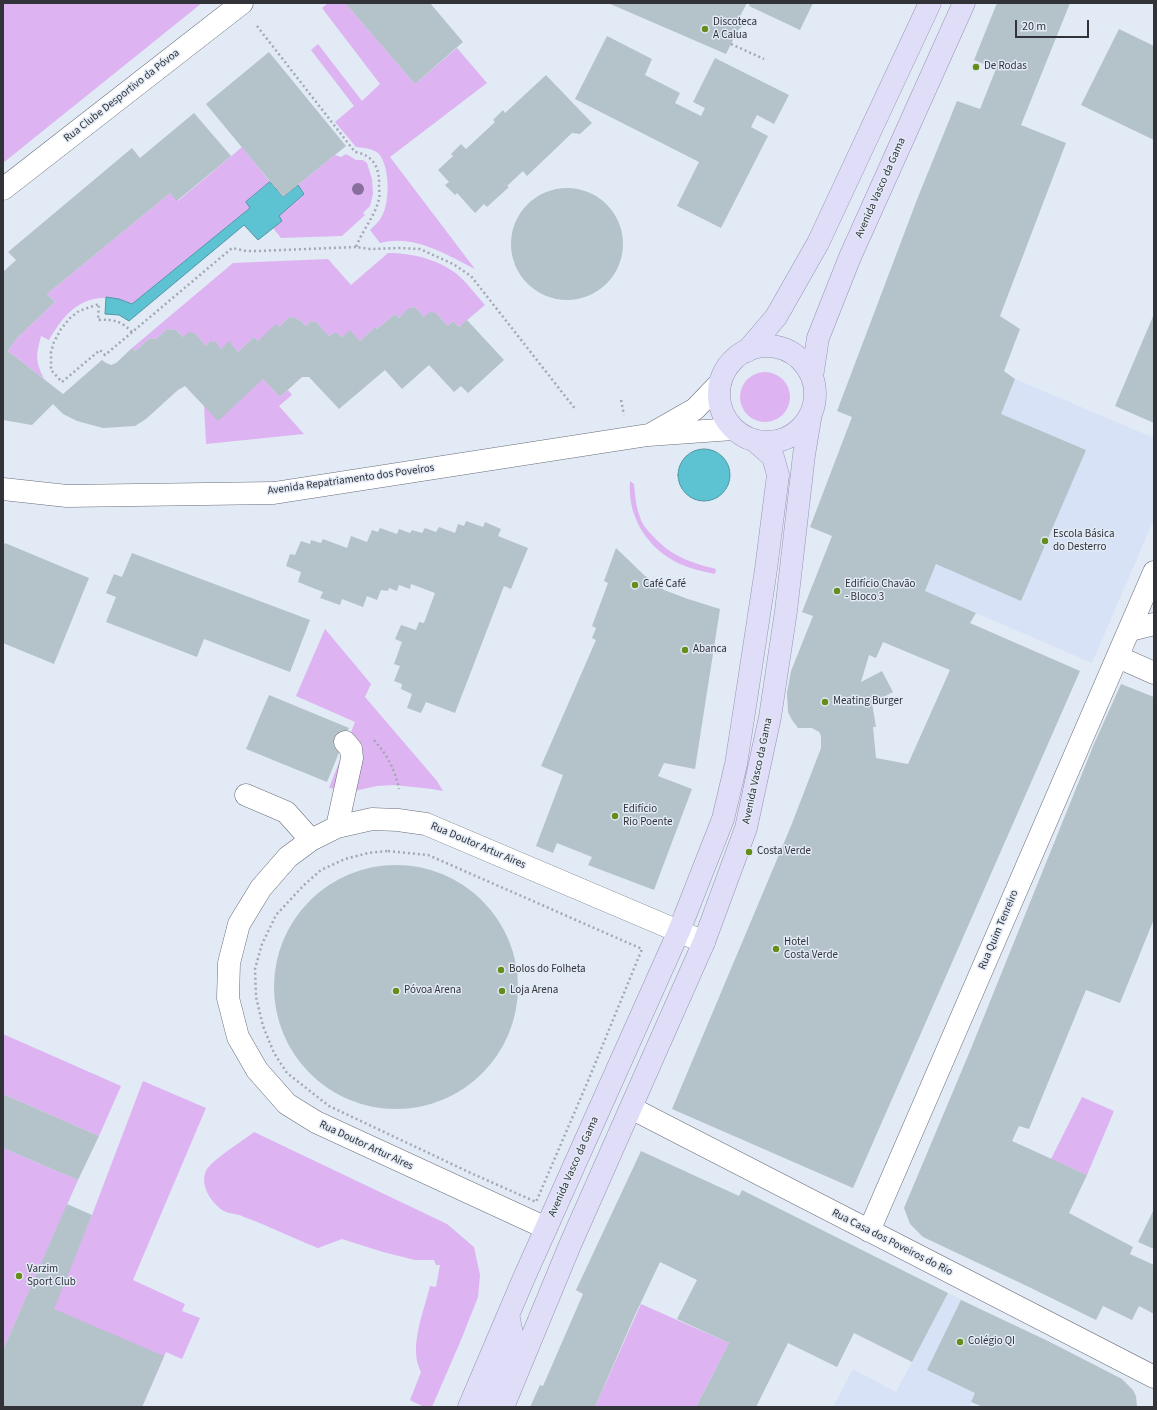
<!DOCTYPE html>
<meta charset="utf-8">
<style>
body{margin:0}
#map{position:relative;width:1157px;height:1410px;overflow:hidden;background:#e2eaf6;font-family:"Source Sans 3",sans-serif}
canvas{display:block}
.frame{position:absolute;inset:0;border:4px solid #313338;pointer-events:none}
.scale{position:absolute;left:1015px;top:20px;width:74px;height:18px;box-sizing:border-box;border:2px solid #313338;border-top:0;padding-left:5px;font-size:12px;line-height:14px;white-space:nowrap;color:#313338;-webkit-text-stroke:3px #e2eaf6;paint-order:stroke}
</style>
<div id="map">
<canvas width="1157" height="1410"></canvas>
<div class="frame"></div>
<div class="scale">20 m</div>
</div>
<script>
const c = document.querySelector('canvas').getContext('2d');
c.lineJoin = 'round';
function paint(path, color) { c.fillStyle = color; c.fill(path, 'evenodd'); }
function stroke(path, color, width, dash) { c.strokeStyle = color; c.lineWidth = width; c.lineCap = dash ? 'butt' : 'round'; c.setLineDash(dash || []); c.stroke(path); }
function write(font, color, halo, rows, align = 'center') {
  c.font = font + ' "Source Sans 3",sans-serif'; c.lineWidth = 3; c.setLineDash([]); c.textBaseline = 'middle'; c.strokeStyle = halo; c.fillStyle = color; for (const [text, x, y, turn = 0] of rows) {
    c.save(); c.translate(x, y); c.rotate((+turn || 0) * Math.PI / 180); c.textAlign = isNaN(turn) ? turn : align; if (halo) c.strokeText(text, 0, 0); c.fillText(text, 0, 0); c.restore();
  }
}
const built = new Path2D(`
 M1015,379L1154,438V519L1092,663L925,591Z
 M948,1293L1007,1322L969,1407H833L853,1369L896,1392Z`);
const green = new Path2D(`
 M3,3H202L3,163Z
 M328,3H345L415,84L457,48L487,83L390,157L475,269C445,254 414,234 380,243L370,230C374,226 379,222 382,216C390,202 390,167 379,154C373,148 363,148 356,147L335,122L354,106L311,50L318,44L362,101L380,84L322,8Z
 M242,147L270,182L246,202L250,208L132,304C91,288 69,305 49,340L41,336C36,356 35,360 44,379L8,351L17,338L55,302L47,294L170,193L178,201Z
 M346,154L356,160H363L367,163L372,179L373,194L370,206L363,213L365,215L342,236L281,238L273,228L282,221L279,216L304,194L298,185L335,155L341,157Z
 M388,253C412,253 438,259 458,275C468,284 476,295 485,305L459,327L453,321L448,326L436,313L424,317L415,307L410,308L399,318L395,314L377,329L375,327L360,341L350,331L342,337L337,333H333L329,336L316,322L311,321L306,326L299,319L289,317L279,327L258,341L254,337L238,352L229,342L221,349L215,342L210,341L206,346L195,333L183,337L176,330L167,329L156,339L150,338L135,351L132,348L233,263L328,259L351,285Z
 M740 397a25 25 0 1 1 50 0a25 25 0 1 1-50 0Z
 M263,379L280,397L288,390L292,395L279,406L304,434L206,444L204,405Z
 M630,481L634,484C635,495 636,507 640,517C642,525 649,532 654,537C671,556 692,563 716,569L715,574C701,571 687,568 674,561C645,545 627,514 630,481Z
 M325,629L371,684L365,697L437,781L443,791L432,789L394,785L377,786L354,791L329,788L355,722L296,696Z
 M3,1034L121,1086L99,1136L3,1094Z
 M143,1081L206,1108L133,1280L185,1304L182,1311L200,1318L182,1359L166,1352L142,1407H11L92,1215Z
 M1082,1097L1114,1111L1087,1175L1051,1159Z
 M254,1132L447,1224L474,1247L480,1275L478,1297L461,1340L432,1407H424L410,1400L421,1372C408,1348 424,1311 430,1286L436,1287L440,1265H436L434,1260H415L383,1252L342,1239L318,1248C293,1238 269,1226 244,1217C239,1214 232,1214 226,1212C213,1206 199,1186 206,1171C211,1160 243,1141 254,1132Z
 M3,1148L78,1180L3,1350Z
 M641,1304L729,1343L696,1407H595Z`);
const water = new Path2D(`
 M270,182L283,197L298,185L304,194L279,216L282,221L258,240L244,225L129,321L119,315L105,314L106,297L119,299L132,304L250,208L246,202Z
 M678 475a26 26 0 1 1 52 0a26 26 0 1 1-52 0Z`);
const building = new Path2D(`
 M345,3H430L463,42L415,84Z
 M608,3H747L738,20L743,26L738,30L726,54Z
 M750,3H813L800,30L749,6Z
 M997,3H1070L1021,125L1066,143L1000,316L1020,329L1004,371L1015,379L1001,414L1086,450L1021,601L936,564L925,591L976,613L970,623L1080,671L853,1188L672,1109L791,826L821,748V736L819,732L812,728H798L792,720L788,712L787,693L791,671L813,616L802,612L832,536L810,527L852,417L837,411L918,197L957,101L980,109L996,69L974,60ZM883,642L950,670L908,764L876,758L873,727H876L872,703L893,692L882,671L861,682L869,655L876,658Z
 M1119,29L1154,46V140L1081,105Z
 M607,36L652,59L645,75L680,93L675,103L701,116L705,108L693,102L715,58L789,95L774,124L757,115L751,127L768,136L721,228L677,206L699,162L575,99Z
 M269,52L346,146L283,197L206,104Z
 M546,75L592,123L580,134L572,133L527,176L523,171L507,186L509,187L487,207L484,204L475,213L457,193L455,195L445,185L449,182L438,170L453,156L451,154L461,144L466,149L495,122L493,120L503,110L505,113Z
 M194,113L231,156L177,201L170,193L47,294L55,302L17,338L8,351L63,394L102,360L106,363L111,365L116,363L132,348L135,351L150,338L156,339L167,329L176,330L183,337L189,332L195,333L206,346L210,341L216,342L221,349L229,341L238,352L254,337L258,341L276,324L279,327L289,317L299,319L306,326L311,321L316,322L329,336L333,333H337L342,337L350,330L360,341L375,327L377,329L395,314L399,318L409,308L415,307L424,317L430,312L436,313L448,326L453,321L459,327L467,320L504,360L468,393L461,386L454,392L429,365L402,389L385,370L339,409L309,377H302L280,397L263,379L218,421L185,386L178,390L146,419L135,426L103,428L77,421L63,414L53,404L32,425L3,420V272L16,260L8,252L132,148L140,158Z
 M511 244a56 56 0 1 1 112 0a56 56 0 1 1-112 0Z
 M1154,314V423L1115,406Z
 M466,521L483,527L485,522L501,529L498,536L528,548L511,589L504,586L455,713L426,702L421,713L407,708L412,694L401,689L402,684L394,681L400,666L394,664L402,642L395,639L401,625L416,630L419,622L424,623L435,593L411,584L410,589L399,585L397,591L389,588L388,591L381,590L377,600L367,596L363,607L342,599L340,605L320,598L323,592L298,582L301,572L286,566L290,554L295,555L301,541L310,544L311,540L321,543L323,539L347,548L351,536L367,542L372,530L378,532L380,528L397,534L399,529L410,533L412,530L422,533L425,528L436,532L439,527L455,533L458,524L464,526Z
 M5,543L89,578L54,664L3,643V547Z
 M616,548L644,575L664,590L688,599L720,609L695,769L664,763L658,776L692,789L654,890L588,865L592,857L557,843L553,853L536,846L563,775L541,766L596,640L592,638L596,628L592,626L608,583L604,581Z
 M132,553L310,620L290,672L204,639L197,657L106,622L116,597L106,593L114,574L122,577Z
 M1121,684L1154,697V919L1120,1003L1086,990L1029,1129L1019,1126L1012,1141L1087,1175L1069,1213L1133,1247L1130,1254L1154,1265V1314L1139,1306L1132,1320L1103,1306L1096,1320L1031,1288L923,1237L910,1224L904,1208L970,1051L1094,744Z
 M269,695L349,728L327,782L246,749Z
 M274 987a122 122 0 1 1 244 0a122 122 0 1 1-244 0Z
 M3,1094L99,1136L78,1180L3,1148Z
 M641,1151L739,1196L742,1190L948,1293L912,1362L854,1333L837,1367L788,1343L756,1407H696L729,1343L677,1319L697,1280L660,1262L635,1315L595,1407H530L540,1385L543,1386L583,1294L576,1290Z
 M67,1204L92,1215L54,1309L164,1356L142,1407H3V1350Z
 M1154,1209V1249L1138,1242Z
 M961,1300L1048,1341L1122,1379L1133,1390L1136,1396L1137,1407H983L971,1402L975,1393L927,1370Z`);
const path = new Path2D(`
 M257,26L355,152C374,155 380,169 379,186C379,190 380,195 379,199C375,216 362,231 356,247L370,249L401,248L420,249L453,264L471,276L576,410
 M731,44L764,59
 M132,332C121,321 114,319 98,320L99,304L79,311L70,318L61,329L54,342L51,352V370L62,382L100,350L105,355L232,248L246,251H258L356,247
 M621,400L624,415
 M374,740C387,755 395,769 399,789
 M388,851L428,855L642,949L588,1081L536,1202L473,1174L329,1106L287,1073L274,1053L263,1026L256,997L255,969L262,944L276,915L304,885L321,870L345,859L368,853Z`);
const minor = new Path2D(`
 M3,189L242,3
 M653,433L695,409L720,383
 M3,489L67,496L274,493L648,435L733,429
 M1130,630L1154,624
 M1118,657L1154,673
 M246,795L286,812L311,840
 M337,827L352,758L351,749L345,742
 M631,1108L1154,1377
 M546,1228L316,1122L287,1104L257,1070L238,1037L228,998L229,963L239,924L261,888L288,857L311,840L337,827L372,819L398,820L426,824L704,942
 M869,1231L1154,572`);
const major = new Path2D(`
 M719 394a48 48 0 1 1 96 0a48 48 0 1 1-96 0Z
 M747,351L776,317L818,243L930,3
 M812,377L818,338L850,257L964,3
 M469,1407L523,1280L679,931L723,819L736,764L746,700L766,569L778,475L773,457L755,441
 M486,1407L510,1352L512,1334L509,1319
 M503,1407L570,1245L704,942L746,828L770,717L786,611L804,455L811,413`);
const trees = [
 [358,189]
];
const markers = [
 [705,29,4,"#648d1b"],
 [976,67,4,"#648d1b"],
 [1045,541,4,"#648d1b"],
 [635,585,4,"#648d1b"],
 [837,591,4,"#648d1b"],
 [685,650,4,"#648d1b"],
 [825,702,4,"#648d1b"],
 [615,816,4,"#648d1b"],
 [749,852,4,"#648d1b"],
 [776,949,4,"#648d1b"],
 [501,970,4,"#648d1b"],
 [396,991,4,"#648d1b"],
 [502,991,4,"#648d1b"],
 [19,1276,4,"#648d1b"],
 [960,1342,4,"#648d1b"]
];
const poiNames = [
 ["Discoteca",713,23],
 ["A Calua",713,36],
 ["De Rodas",984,67],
 ["Escola Básica",1053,535],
 ["do Desterro",1053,548],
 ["Café Café",643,585],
 ["Edifício Chavão",845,585],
 ["- Bloco 3",845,598],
 ["Abanca",693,650],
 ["Meating Burger",833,702],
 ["Edifício",623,810],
 ["Rio Poente",623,823],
 ["Costa Verde",757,852],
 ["Hotel",784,943],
 ["Costa Verde",784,956],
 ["Bolos do Folheta",509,970],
 ["Póvoa Arena",404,991],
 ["Loja Arena",510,991],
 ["Varzim",27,1270],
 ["Sport Club",27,1283],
 ["Colégio QI",968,1342]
];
const streetNames = [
 ["Rua Clube Desportivo da Póvoa",122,96,-38],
 ["Avenida Vasco da Gama",881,188,-66],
 ["Avenida Repatriamento dos Poveiros",351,480,-8],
 ["Avenida Vasco da Gama",758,771,-78],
 ["Rua Doutor Artur Aires",478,846,23],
 ["Rua Quim Tenreiro",999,930,-67],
 ["Rua Doutor Artur Aires",366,1146,25],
 ["Avenida Vasco da Gama",574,1167,-66],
 ["Rua Casa dos Poveiros do Rio",892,1243,27]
];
paint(built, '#d7e2f6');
paint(green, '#deb3f1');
paint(water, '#5dc2d1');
stroke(water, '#5097a3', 1);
paint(building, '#b4c2ca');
stroke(minor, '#686e79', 23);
stroke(major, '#9493b2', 23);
stroke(path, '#a2a8b2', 2.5, [2, 3]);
stroke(minor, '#fff', 22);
stroke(major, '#dfddf8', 22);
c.fillStyle = '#896f9d';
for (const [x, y] of trees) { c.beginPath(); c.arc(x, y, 6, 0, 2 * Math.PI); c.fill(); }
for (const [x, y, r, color] of markers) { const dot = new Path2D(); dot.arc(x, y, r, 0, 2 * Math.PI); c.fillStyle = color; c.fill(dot); stroke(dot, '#e2eaf6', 1.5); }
write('11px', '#313338', '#e2eaf6', poiNames, 'left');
write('11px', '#313338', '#e2eaf6', streetNames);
</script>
